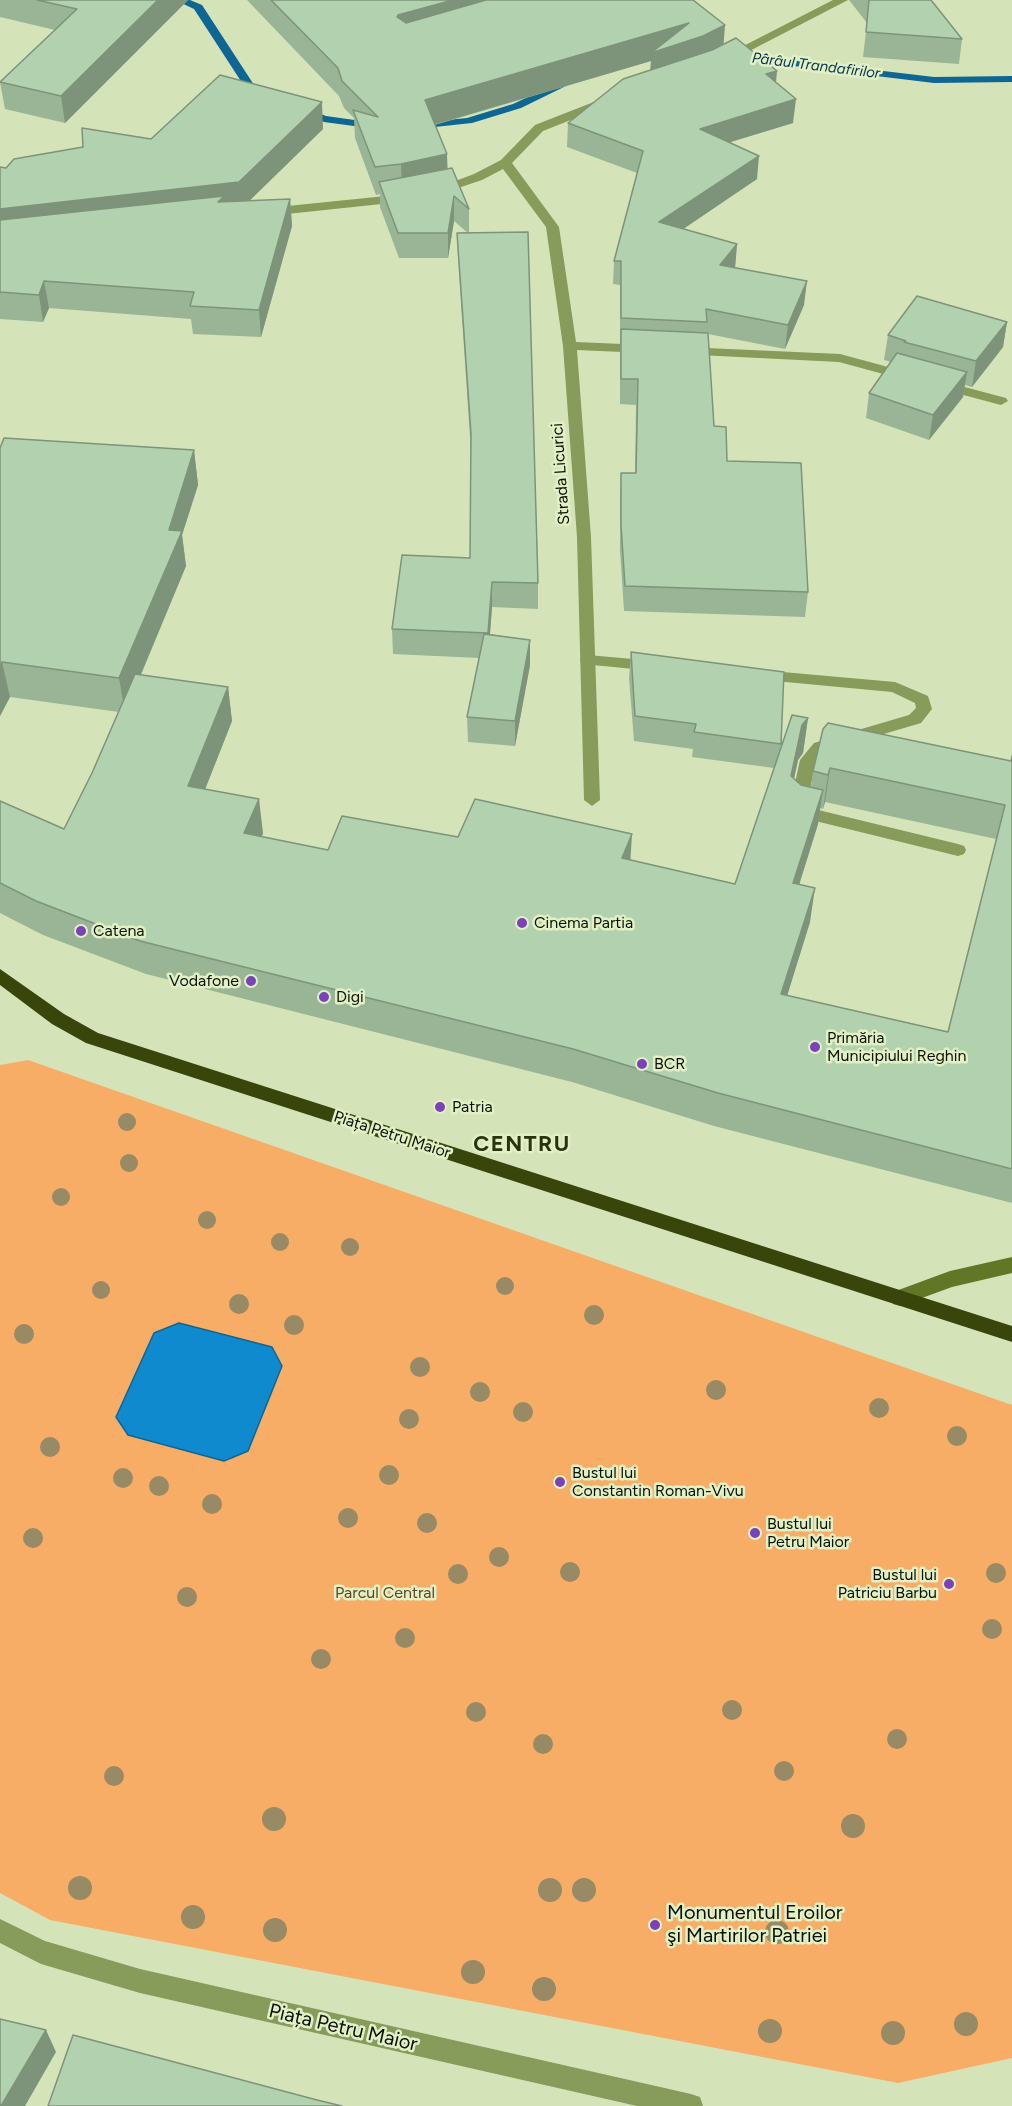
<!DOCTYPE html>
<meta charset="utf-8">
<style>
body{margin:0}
canvas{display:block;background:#d5e3b9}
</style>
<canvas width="1012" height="2106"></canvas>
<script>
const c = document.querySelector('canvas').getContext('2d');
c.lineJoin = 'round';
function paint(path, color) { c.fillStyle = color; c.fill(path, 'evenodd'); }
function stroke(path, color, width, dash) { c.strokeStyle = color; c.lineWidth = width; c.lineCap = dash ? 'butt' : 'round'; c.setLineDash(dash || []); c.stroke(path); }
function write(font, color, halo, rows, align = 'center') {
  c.font = font + ' Figtree,sans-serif'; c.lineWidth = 5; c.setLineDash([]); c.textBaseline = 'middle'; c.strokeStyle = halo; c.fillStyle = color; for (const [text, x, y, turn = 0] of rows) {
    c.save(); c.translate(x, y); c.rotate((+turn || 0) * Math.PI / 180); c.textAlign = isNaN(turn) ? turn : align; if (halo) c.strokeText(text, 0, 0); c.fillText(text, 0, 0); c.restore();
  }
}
const green = new Path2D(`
 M28,1060L1012,1405V2058L898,2083L50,1920L0,1893V1065Z`);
const water = new Path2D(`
 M179,1323L272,1347L282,1366L248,1451L224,1461L128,1435L116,1417L154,1333Z`);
const stream = new Path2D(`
 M175,0H190L202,5L256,88L268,93V97L248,92L194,9Z
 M740,54L934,77L1012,76V82L934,83L736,59V55Z
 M562,81L572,83L521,108L472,123L416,129L410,126L416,123L467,118L513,104Z
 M302,107L326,116L376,123L382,126L376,129L324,122L298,112V108Z`);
const lane = new Path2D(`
 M588,655L655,661L663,666L655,671L582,664L580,660L582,656Z
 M760,670L895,682L928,696L932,709L921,723L826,751L816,762L806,807L958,844L964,846L966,850L964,854L958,856L791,815L789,811L800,760L814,743L909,715L916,708L915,703L892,692L754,679L752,675Z`);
const street = new Path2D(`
 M833,0H848L732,60L722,57Z
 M609,96L615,100L613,103L543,131L512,163L559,227L576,342L645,345L652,349L645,353L577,350L591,537L600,800L592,806L584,800L577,537L563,346L546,227L503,169L482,180L440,194L435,195L429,191L474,174L501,160L535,125Z
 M405,194L410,195V201L268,216L262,212L268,208Z
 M684,347L840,354L914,374L916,377L909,381L839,362L679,354V348Z
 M942,381L1006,398L1008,401L1001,405L937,388V382Z
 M0,1919L45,1941L140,1969L691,2094L700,2097L703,2106H637L140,1993L41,1964L0,1943Z`);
const secondary = new Path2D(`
 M1012,1257V1273L952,1287L900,1306L893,1304L890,1298L893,1292L950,1271Z`);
const highway = new Path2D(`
 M0,969L64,1014L98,1033L1012,1326V1342L86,1043L52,1024L0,985Z`);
const trees = [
 [127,1122,9],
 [129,1163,9],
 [61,1197,9],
 [207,1220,9],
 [280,1242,9],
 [350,1247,9],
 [505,1286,9],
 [101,1290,9],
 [239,1304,10],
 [594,1315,10],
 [294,1325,10],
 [24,1334,10],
 [420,1367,10],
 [716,1390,10],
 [480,1392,10],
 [879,1408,10],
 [523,1412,10],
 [409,1419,10],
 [957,1436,10],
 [50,1447,10],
 [389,1475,10],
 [123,1478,10],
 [159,1486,10],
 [212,1504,10],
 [348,1518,10],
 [427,1523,10],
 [33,1538,10],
 [499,1557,10],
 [570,1572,10],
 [996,1573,10],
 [458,1574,10],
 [187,1597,10],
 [992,1629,10],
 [405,1638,10],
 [321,1659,10],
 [732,1710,10],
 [476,1712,10],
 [897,1739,10],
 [543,1744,10],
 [784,1771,10],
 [114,1776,10],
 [274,1819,12],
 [853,1826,12],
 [80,1888,12],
 [550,1890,12],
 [584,1890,12],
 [193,1917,12],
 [275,1930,12],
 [777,1932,12],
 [473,1972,12],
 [544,1989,12],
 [966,2024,12],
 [770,2031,12],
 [893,2033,12]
];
const wall = new Path2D(`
 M0,0H188L65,123L5,109L0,82L55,30L0,17Z
 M247,0H693L723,44L776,82L793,123L730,142L757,179L683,229L737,244L735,268L804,305L785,349L708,334L714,426L727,461L808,592L805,617L624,611L620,550V498L621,473H635L636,405L620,404V285L613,284L614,261L637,173L567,147L568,123L650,70L651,61L435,125L447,154V169L469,209V233L538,583V609L492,607L490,634L530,640V665L515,746L468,742L467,717L479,658L393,654L392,629L470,558L471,452L458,258L457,233H468L454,221L448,258H399L380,207V194L376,195L355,138L354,118L344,108L339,96Z
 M849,0H931L962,39L959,64L863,57L867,23Z
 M323,129L249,201L290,199L292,226L261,337L193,334L191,319L49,308L43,322L0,319V167L6,168L151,139Z
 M1007,322L1003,347L972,387L965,385L963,397L929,440L866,418L869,393L891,362L884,360L888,335Z
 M0,448L194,450L198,485L182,535L186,566L141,675L228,687L232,721L205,789L263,833L262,837L328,850L458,837L630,860L735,884L774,768L692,757L693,749L634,741L629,678L631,652L781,744L780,753L808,718L803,753L798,760L794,779L801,785L811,787L813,771L823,729L1011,761L1012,756V1203L714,1126L572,1082L146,974L43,935L0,913V801L64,829L92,773L119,712L10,697L0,716ZM825,802L996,839L948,1032L787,996L810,922L799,885L818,824L820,808L823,809Z`);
const shadedWall = new Path2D(`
 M158,0H188L65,123L61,96Z
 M453,0H551L399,42L397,17L398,15Z
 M689,23L725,25L723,52L650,80L651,61L426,127L425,100Z
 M777,71L775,94L766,74Z
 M796,99L793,123L698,152L700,129Z
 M322,102L323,129L241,209L0,237V209Z
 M447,154L448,181L402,192L401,164Z
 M759,156L757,179L658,246L659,222Z
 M454,196V221L448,258V233Z
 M290,199L292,226L261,337L259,310Z
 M737,244L735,268L720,265Z
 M44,281L49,308L43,322L39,295Z
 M807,281L804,305L785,349L788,325Z
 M1007,322L1003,347L972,387L976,361Z
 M967,372L963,397L929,440L933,415Z
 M194,450L198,485L182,535L186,566L125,712L119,678Z
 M492,582V607L488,659V633Z
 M530,640V665L515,746V721Z
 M2,662L10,697L0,716V667Z
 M228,687L232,721L193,820L188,786Z
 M808,718L803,753L798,760L787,811L791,776L802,725Z
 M830,768L825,802L823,809L828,775Z
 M823,790L818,824L789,917L793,883Z
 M259,799L263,833L248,867L244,833Z
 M632,834L630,867L622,858Z
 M815,888L810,922L777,1028L781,994Z
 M46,2030L56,2052L25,2106H1Z`);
const building = new Path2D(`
 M37,0H158L61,96L0,82L77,9Z
 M271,0H453L398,15L397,17L406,23L486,0H693L725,25L703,36L651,53L689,23L425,100L447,154L401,164L375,167L353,110L378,117L342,81L338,68Z
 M869,0H931L962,39L866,32Z
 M736,38L777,71L766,74L796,99L700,129L759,156L659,222L737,244L720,265L807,281L788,325L706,309L707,322L621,318V261H614L643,151L568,123L623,79L712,50Z
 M220,75L322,102L239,182L0,209V167L6,168L14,159L83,147L82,128L151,139Z
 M452,168L469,209L454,196L448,233H398L379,182Z
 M224,196L218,202L290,199L259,310L190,306L194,292L44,281L39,295L0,292V220Z
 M528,232L538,583L492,582L488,633L392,629L402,555L470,558L471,434L457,233Z
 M917,296L1007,322L976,361L904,342L906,341L888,335Z
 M621,329L708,333L714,426L726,427L727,461L801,463L808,592L625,586L621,525V473H636L638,379H621Z
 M897,353L967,372L933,415L869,393Z
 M4,438L194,450L169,530L182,531L119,678L2,662L0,667V448Z
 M484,634L530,640L515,721L467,717Z
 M631,652L784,672L781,744L694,732L696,724L635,716Z
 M135,674L228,687L188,786L259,799L244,833L328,850L342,816L458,837L475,799L632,834L622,858L735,884L792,715L808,718L802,725L791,776L801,785L823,790L793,883L815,888L781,994L948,1032L1005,805L830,768L828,775L813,771L823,729L828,723L1011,761L1012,756V1169L718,1093L573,1049L140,941L36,901L0,883V801L64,829L92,773Z
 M0,2019L46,2030L1,2106H0Z
 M73,2035L317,2100L342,2106H48Z`);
const markers = [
 [522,923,6,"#7b42b8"],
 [81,931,6,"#7b42b8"],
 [251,981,6,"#7b42b8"],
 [324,997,6,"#7b42b8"],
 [815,1047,6,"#7b42b8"],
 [642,1064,6,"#7b42b8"],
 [440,1107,6,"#7b42b8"],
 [560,1482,6,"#7b42b8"],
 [755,1533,6,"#7b42b8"],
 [949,1584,6,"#7b42b8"],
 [655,1925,6,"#7b42b8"]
];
const farWaternames = [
 ["Pârâul Trandafirilor",816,66,7]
];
const streetNames = [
 ["Strada Licurici",561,474,-94],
 ["Piața Petru Maior",392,1135,18]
];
const poiNames = [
 ["Cinema Partia",534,923],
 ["Catena",93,931],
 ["Vodafone",239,981,"right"],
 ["Digi",336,997],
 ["Primăria",827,1038],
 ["Municipiului Reghin",827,1056],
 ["BCR",654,1064],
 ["Patria",452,1107],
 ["Bustul lui",572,1473],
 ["Constantin Roman-Vivu",572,1491],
 ["Bustul lui",767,1524],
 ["Petru Maior",767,1542],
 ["Bustul lui",937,1575,"right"],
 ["Patriciu Barbu",937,1593,"right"]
];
const parkNames = [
 ["Parcul Central",385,1593]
];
const nearPoinames = [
 ["Monumentul Eroilor",667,1913],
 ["şi Martirilor Patriei",667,1936]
];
const nearStreetnames = [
 ["Piața Petru Maior",343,2028,13]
];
const districtNames = [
 ["CENTRU",522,1145]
];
paint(green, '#f8ad67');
paint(water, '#0f8acf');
stroke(water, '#0e6692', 1.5);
paint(stream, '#0e6692');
paint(lane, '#879b5a');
paint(street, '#879b5a');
paint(secondary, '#627726');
paint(highway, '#38460c');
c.fillStyle = '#978a65';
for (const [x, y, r] of trees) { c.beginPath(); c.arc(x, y, r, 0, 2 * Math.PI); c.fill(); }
paint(wall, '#99b596');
paint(shadedWall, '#7d937a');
paint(building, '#b2d2af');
stroke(building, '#7d937a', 1.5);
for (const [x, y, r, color] of markers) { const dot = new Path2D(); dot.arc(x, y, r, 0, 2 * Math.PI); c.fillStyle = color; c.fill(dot); stroke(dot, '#e2f0c6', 2); }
write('italic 15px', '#063350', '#e2f0c6', farWaternames);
write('16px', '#0c1103', '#e2f0c6', streetNames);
write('16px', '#0c1103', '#e2f0c6', poiNames, 'left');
write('16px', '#654120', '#e2f0c6', parkNames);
write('20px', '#0c1103', '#e2f0c6', nearPoinames, 'left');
write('20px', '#0c1103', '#e2f0c6', nearStreetnames);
c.letterSpacing = '1.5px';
write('bold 22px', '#2a330f', '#e2f0c6', districtNames);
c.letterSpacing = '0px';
</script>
